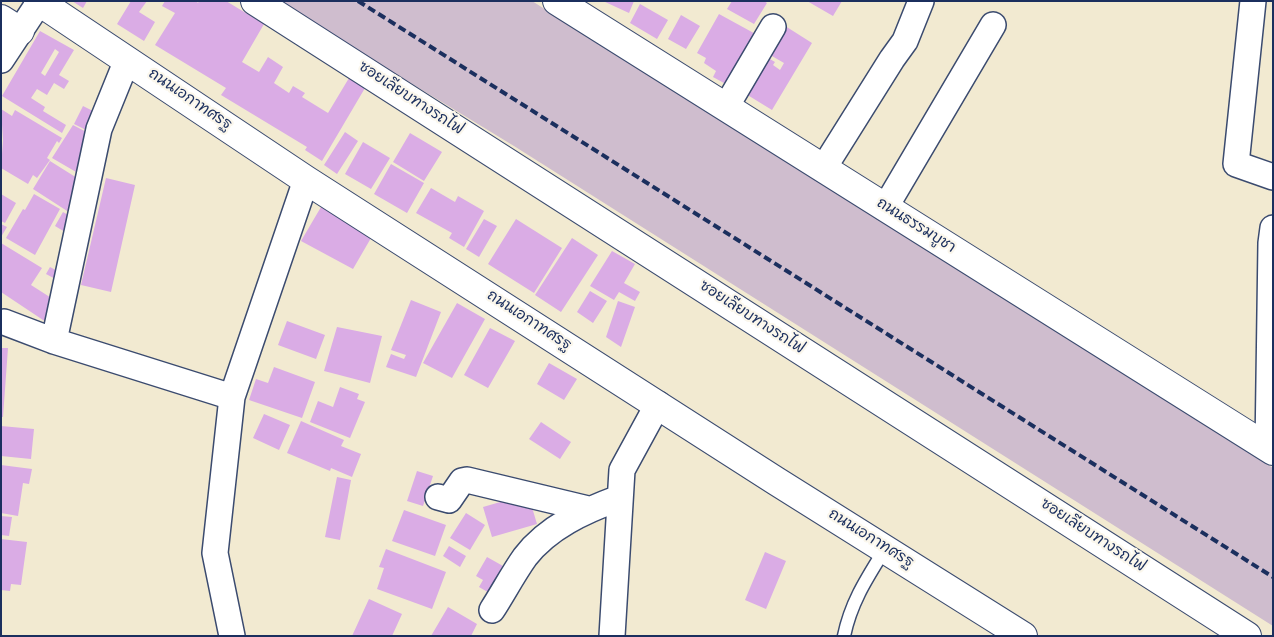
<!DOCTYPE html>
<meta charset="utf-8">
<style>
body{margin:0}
#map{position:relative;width:1274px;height:637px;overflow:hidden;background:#f2ead1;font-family:Dekko,sans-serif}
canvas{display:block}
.frame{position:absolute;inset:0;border:2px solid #1b2f5e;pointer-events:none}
</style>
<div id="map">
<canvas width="1274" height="637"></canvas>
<div class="frame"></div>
</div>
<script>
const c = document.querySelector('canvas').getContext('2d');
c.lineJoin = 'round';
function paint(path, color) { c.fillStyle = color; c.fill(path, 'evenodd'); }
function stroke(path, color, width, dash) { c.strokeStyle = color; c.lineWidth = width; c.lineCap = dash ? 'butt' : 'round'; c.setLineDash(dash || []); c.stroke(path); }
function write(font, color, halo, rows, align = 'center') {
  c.font = font + ' Dekko,"Playpen Sans Thai",sans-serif'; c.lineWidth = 4.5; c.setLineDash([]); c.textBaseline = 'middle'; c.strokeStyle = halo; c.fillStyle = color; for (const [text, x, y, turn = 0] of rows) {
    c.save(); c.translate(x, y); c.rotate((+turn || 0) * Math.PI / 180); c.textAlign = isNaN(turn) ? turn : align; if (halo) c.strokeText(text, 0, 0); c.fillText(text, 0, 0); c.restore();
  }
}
const industrial = new Path2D(`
 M276,1H532L1273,468V626L514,146Z`);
const building = new Path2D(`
 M72,1H87L83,8Z
 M131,1H147L139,12L155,22L144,41L117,24Z
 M165,1H196L198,3L199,1H226L264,24L242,62L259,72L268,57L283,67L274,83L289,93L293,86L305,93L302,97L328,113L349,78L365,88L322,161L305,150L307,147L221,95L226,88L155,45L175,13L162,6Z
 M603,1H634L629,13Z
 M732,1H764L767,3L754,24L727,9Z
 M807,1H842L833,16Z
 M640,4L668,20L657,39L630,23Z
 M719,14L761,37L733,88L713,77L716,71L704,63L706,58L697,53Z
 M681,15L700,26L686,49L668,39Z
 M782,24L812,43L772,110L741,91L763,55L775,62L773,65L780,70L784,63L765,52Z
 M40,31L74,50L59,75L69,81L64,89L54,83L47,95L37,89L31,98L45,107L43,111L66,125L62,133L2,96ZM55,49L59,52L45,76L41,73Z
 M83,106L101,115L92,133L74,124Z
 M1,109L12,116L15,110L62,138L59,143L57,141L47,158L50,160L37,178L33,175L28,184L1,168L3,140Z
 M73,125L94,136L83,176L52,158Z
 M345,132L358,141L337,174L324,165Z
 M410,133L442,152L424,181L393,162Z
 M363,142L390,158L371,189L345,174Z
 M50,161L85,183L78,218L33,189Z
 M391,164L424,183L407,213L374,194Z
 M106,178L135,185L111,292L81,285Z
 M431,188L455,202L458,196L484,211L464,247L449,238L452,233L416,213Z
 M1,194L16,203L5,223L1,221Z
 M34,194L60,209L35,255L6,238L23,209L25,210Z
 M321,207L371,238L353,269L301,241Z
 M63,212L78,221L70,235L55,226Z
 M484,219L497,226L479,257L466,249Z
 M516,219L562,248L534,293L488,264Z
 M1,224L7,227L1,237Z
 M572,238L598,255L561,312L535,295Z
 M1,243L42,268L31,285L56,301L52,326L1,292Z
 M612,251L635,264L624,283L640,292L635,301L619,292L614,300L590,286Z
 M50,267L65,275L61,282L46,274Z
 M590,291L607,301L593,323L577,312Z
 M411,300L441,312L416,377L386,367L391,354L404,359L406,355L391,350Z
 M618,301L635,307L621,347L606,337Z
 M457,303L485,319L452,378L423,363Z
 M287,321L325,335L316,359L278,345Z
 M337,327L382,336L370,383L324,371Z
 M490,328L515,341L488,388L464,375Z
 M1,348H8L3,417H1Z
 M549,363L577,379L564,400L537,384Z
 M274,367L315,382L302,418L249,400L256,379L268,383Z
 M340,387L359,394L357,399L365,402L350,438L310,422L318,401L333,407Z
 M264,414L290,425L279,450L253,438Z
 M301,421L344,440L341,446L361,454L352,477L331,468L330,471L287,453Z
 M541,422L571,442L560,459L529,439Z
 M1,426L34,429L31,459L1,456Z
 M1,465L32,469L29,484L23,483L18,516L1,513Z
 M417,471L433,476L423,506L407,501Z
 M337,477L351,480L340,540L325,537Z
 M528,494L537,524L492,537L483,507Z
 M404,510L446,525L435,556L392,541Z
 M466,513L485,525L470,550L450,538Z
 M1,516L12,517L9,536L1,535Z
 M1,539L27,542L21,585L11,584L10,591L1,590Z
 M449,546L466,556L460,567L443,556Z
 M386,549L446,572L432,609L377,589L384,568L379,567Z
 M765,552L786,561L766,609L745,600Z
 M487,557L503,566L500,570L510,576L498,598L479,587L483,580L476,576Z
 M369,599L402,614L392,636H352Z
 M448,607L477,624L471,636H431Z`);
const lane = new Path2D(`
 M844,636C851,602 867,578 885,549`);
const street = new Path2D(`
 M1253,1L1236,164L1273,177
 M1,60L40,1
 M726,107L773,27
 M823,169L892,59L905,41L921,1
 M885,208L993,25
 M4,322L54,341L232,397
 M54,341L99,129L127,60
 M1268,448L1271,243L1273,228
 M438,497L449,500L462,481L467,480L588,509
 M492,610C503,593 513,574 525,557C548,527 584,511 619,498
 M232,636L215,553L232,397L306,180
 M612,636L622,470L658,404`);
const secondary = new Path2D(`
 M38,1L306,180L776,481L1023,636
 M255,1L1247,636
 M557,1L1273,451
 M1,19L20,31`);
const rail = new Path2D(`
 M358,1L1273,577`);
const streetNames = [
 ["ซอยเลียบทางรถไฟ",410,100,33],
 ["ถนนเอกาทศรฐ",189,101,34],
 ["ถนนธรรมบูชา",915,227,32],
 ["ซอยเลียบทางรถไฟ",751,319,33],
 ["ถนนเอกาทศรฐ",528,322,33],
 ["ซอยเลียบทางรถไฟ",1092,537,33],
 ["ถนนเอกาทศรฐ",870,540,32]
];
paint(industrial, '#cfbdce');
paint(building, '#daace5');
stroke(lane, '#3b4b6f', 15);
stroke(street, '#3b4b6f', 28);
stroke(secondary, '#3b4b6f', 30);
stroke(lane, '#fff', 12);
stroke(street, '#fff', 25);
stroke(secondary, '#fff', 28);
stroke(rail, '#1b2f5e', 4, [8, 4]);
write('15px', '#1b2f5e', '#fbf7ec', streetNames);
</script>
